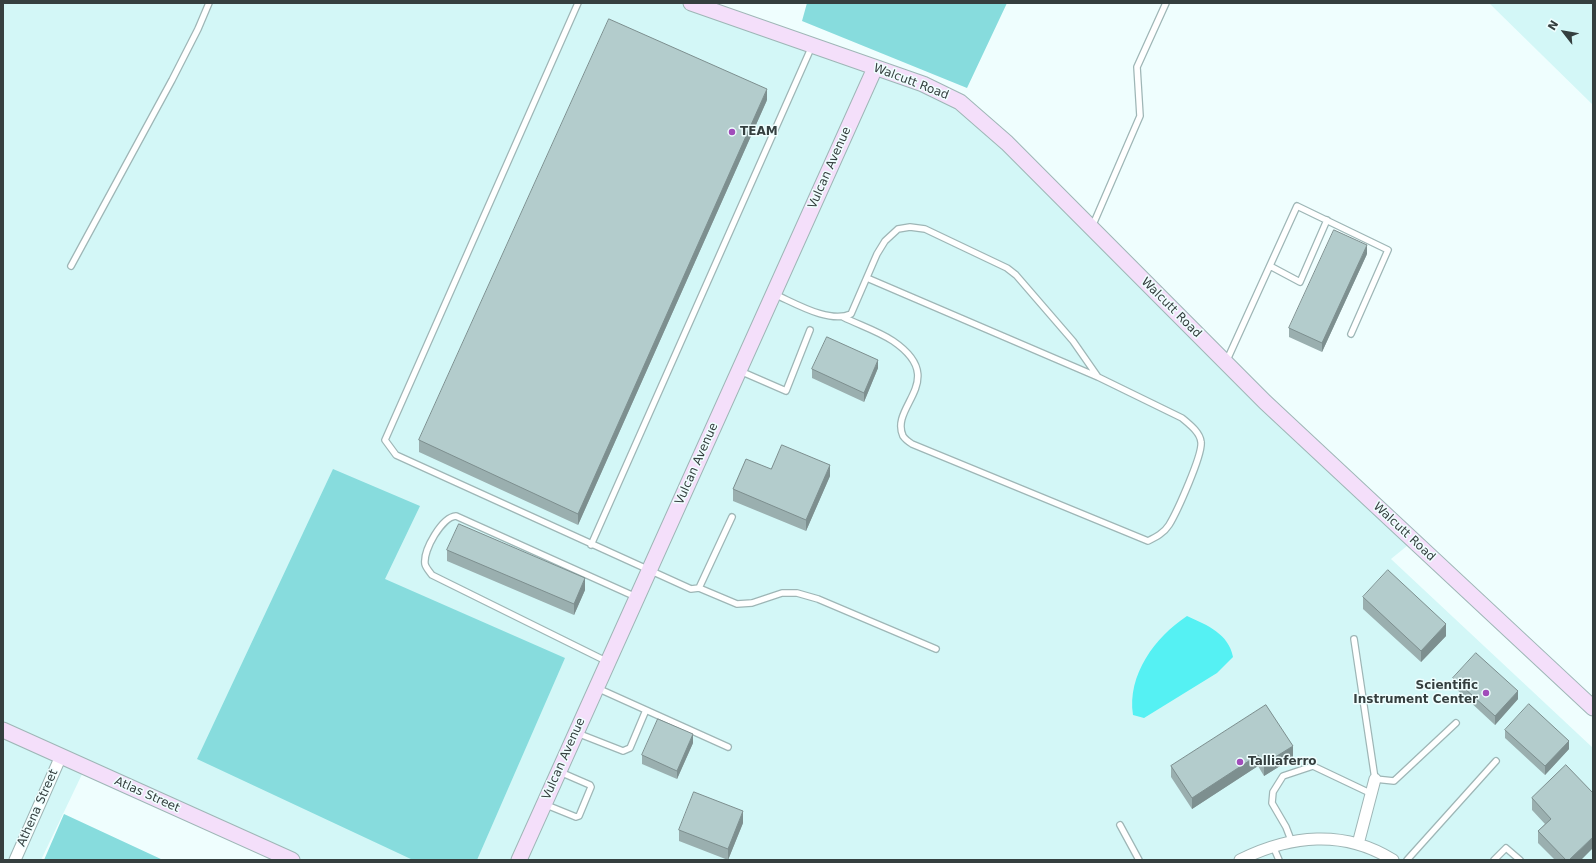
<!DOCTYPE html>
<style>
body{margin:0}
#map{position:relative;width:1596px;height:863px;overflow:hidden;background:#effefe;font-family:"DejaVu Sans",sans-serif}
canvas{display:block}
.frame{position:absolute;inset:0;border:4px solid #353f3f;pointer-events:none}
.north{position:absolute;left:1544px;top:12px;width:40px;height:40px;-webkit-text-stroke:3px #effefe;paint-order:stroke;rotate:301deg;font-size:11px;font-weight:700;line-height:16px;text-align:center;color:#353f3f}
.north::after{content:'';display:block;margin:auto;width:14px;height:18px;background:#353f3f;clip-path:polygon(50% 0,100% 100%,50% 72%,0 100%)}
</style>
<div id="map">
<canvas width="1596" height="863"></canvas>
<div class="frame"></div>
<div class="north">N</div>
</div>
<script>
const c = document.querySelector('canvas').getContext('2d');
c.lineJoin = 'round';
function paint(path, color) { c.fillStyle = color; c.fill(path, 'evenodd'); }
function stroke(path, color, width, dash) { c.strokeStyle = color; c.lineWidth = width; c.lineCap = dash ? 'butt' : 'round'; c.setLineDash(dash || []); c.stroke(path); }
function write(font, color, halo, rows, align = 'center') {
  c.font = font + ' "DejaVu Sans",sans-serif'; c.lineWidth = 3; c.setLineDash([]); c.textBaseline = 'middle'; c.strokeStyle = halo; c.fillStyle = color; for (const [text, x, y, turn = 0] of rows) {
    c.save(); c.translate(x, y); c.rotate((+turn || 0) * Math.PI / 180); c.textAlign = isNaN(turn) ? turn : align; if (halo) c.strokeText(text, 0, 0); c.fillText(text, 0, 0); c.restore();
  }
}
const built = new Path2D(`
 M3,3H691L960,102L1413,541L1391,559L1593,748V860H292L85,768L41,860H3Z
 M1489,3H1593V105Z`);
const green = new Path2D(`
 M807,3H1007L967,88L802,21Z
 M333,469L420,506L385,579L565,658L477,860H413L197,759Z
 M64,814L163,860H44Z`);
const water = new Path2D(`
 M1187,616C1207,625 1229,634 1233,657L1217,673L1144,718L1133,715C1127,675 1155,637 1187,616Z`);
const lane = new Path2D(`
 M578,3L385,440L396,455L691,589L699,588L732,517
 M1092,227L1140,116L1137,67L1166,3
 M71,266L172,80L198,29L209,3
 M1270,266L1300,282L1327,220
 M867,278L1098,377
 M774,294C795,303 829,324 851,314L877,254L885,241L898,229L910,227L925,229L1007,268L1016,275L1073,341L1098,377L1182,418C1189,424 1200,432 1201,442C1203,454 1177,512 1169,525C1164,533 1156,537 1148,541L912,444C909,442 905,439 903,436C889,406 950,380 893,341C878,331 859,325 843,317
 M1227,360L1297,206L1388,250L1351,334
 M740,371L786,391L810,330
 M591,545L812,46
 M699,588L737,604L752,603L782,593H797L818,599L936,649
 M1354,639L1375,779L1394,781L1456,723
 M608,662L432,575C429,571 426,568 425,564C423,550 442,517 456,516L636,597
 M597,688L728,747
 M577,733L623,751L630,748L646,710
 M544,804L576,817L579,816L591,787L590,785L560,772
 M1120,825L1139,860
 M1291,840L1286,827L1272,803L1273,792L1283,776L1313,766L1372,794
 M1273,846L1279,860
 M1407,860L1496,761
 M1494,860L1506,848L1520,860`);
const street = new Path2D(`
 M1358,844L1375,779
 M15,860L61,756
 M1240,860C1290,835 1344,829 1393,860`);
const secondary = new Path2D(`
 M691,3L923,84L960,102L1007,143L1265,402L1593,708
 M3,730L292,860
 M519,860L875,68`);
const wall = new Path2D(`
 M767,100L578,525L419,452V440Z
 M1367,254L1322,352L1289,337V328Z
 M878,368L864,402L812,378V369Z
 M771,469L830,476L806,531L733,501V489Z
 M447,550L585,590L574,615L447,561Z
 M1363,597L1446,636L1421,662L1363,609Z
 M1453,678L1518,699L1495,725L1453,686Z
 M1266,705L1293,758L1264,776L1258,766L1192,809L1171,777V766Z
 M1505,730L1569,749L1545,775L1505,738Z
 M693,743L677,779L642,764V755Z
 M1566,765L1581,860H1555L1538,843V831L1545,824L1532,810V798Z
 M743,823L728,860L679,841V830Z`);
const shadedWall = new Path2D(`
 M767,89V100L578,525V514Z
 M1367,245V254L1322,352V343Z
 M878,360V368L864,402V393Z
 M830,465V476L806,531V520Z
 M585,578V590L574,615V604Z
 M1446,624V636L1421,662V651Z
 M1518,691V699L1495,725V716Z
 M693,734V743L677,779V771Z
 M1569,741V749L1545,775V766Z
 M1293,746V758L1264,776V764Z
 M1258,755V766L1192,809V798Z
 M743,811V823L728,860V849Z
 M1593,837V848L1581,860H1569Z`);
const building = new Path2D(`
 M609,19L767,89L578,514L419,440Z
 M1334,230L1367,245L1322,343L1289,328Z
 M827,337L878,360L864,393L812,369Z
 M782,445L830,465L806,520L733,489L746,459L771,469Z
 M459,524L585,578L574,604L447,550Z
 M1388,570L1446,624L1421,651L1363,597Z
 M1476,653L1518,691L1495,716L1453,678Z
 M1529,704L1569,741L1545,766L1505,730Z
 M1266,705L1293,746L1264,764L1258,755L1192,798L1171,766Z
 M658,719L693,734L677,771L642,755Z
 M1566,765L1593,793V837L1569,860H1566L1538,831L1551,819L1532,798Z
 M694,792L743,811L728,849L679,830Z`);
const markers = [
 [732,132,4,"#a14cba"],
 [1486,693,4,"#a14cba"],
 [1240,762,4,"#a14cba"]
];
const streetNames = [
 ["Walcutt Road",911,82,21],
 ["Vulcan Avenue",830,168,-66],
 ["Walcutt Road",1171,308,45],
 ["Vulcan Avenue",697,464,-66],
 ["Walcutt Road",1404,532,43],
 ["Vulcan Avenue",564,759,-66],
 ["Atlas Street",147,795,24],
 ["Athena Street",38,808,-66]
];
const poiNames = [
 ["TEAM",740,132],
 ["Scientific",1478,686,"right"],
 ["Instrument Center",1478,700,"right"],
 ["Talliaferro",1248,762]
];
paint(built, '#d3f7f7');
paint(green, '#87dcdd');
paint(water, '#55f1f3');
stroke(lane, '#9eb6b6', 8);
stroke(street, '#9eb6b6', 13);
stroke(secondary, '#9eb6b6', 17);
stroke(lane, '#fff', 5.5);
stroke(street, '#fff', 11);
stroke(secondary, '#f4dffa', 15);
paint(wall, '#9aafaf');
paint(shadedWall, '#7d8f8f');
paint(building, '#b3cccc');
stroke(building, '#7d8f8f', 1);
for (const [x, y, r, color] of markers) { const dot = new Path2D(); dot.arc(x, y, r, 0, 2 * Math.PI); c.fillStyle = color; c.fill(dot); stroke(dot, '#effefe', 1.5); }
write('12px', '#353f3f', '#effefe', streetNames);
write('bold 12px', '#353f3f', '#effefe', poiNames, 'left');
</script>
